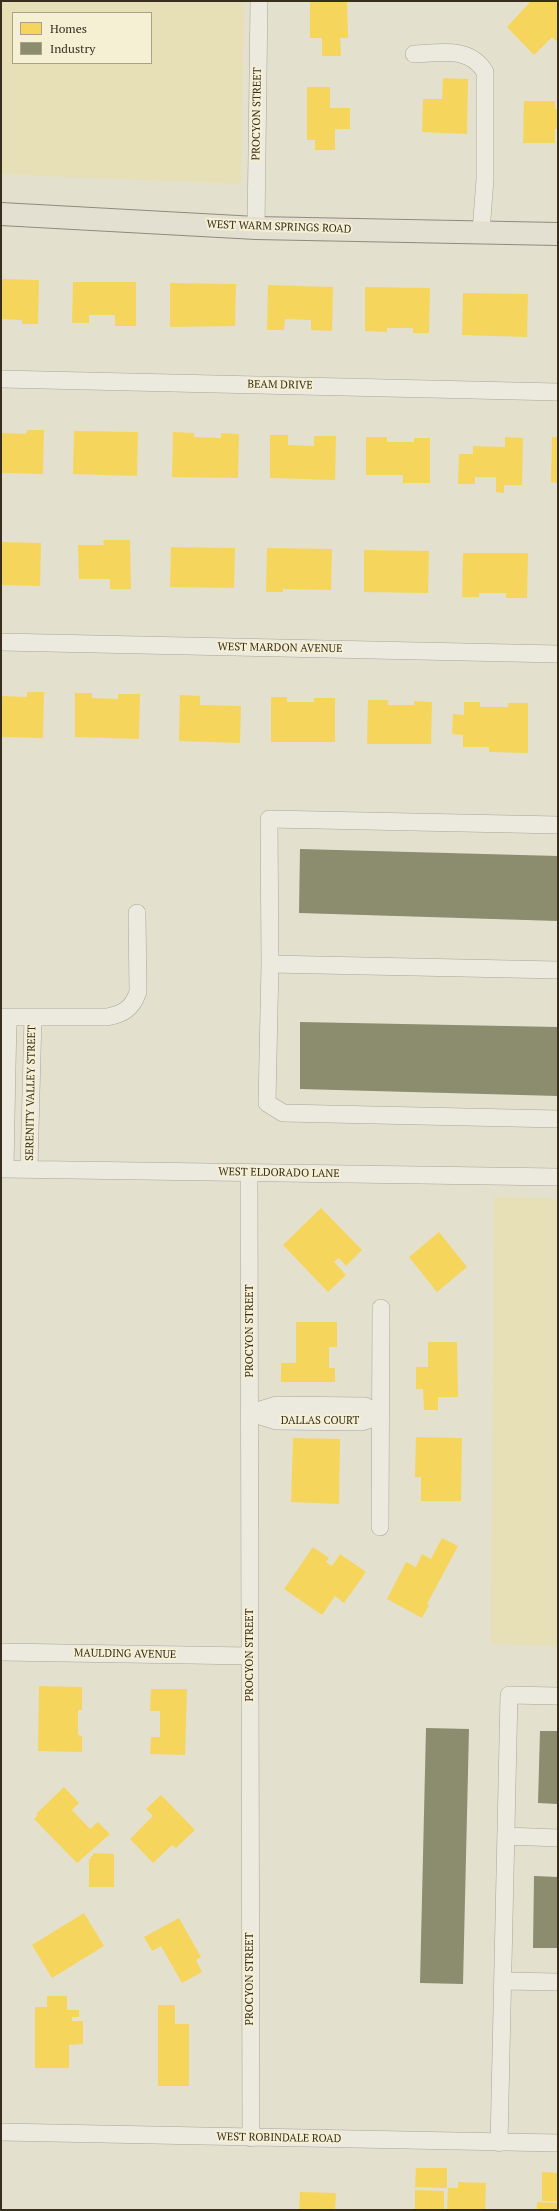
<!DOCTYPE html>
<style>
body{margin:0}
#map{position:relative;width:559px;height:2211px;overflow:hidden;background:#e4e0ce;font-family:"PT Serif",serif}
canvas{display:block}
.frame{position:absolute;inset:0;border:2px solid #382e1e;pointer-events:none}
.legend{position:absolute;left:12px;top:12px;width:140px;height:52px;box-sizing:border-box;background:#f5efd3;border:1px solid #a9a28b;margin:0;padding:5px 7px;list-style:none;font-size:12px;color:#382e1e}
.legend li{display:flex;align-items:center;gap:8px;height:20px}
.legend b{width:20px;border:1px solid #a9a28b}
</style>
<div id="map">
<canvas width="559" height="2211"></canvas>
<div class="frame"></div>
<ul class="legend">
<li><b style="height:11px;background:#f6d55c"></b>Homes</li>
<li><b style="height:11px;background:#8c8c6e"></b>Industry</li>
</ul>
</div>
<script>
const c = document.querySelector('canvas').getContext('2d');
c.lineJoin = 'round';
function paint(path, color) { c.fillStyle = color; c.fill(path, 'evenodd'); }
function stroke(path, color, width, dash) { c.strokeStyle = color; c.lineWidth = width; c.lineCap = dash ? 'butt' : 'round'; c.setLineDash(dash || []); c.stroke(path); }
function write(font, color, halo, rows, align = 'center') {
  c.font = font + ' "PT Serif",serif'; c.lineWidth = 4; c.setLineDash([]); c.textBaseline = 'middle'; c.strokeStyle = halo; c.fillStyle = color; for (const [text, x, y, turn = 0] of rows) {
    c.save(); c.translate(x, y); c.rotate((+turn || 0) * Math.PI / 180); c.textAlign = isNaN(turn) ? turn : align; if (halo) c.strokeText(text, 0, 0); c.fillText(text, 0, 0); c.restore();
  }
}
const sand = new Path2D(`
 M1,1H244L241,184L1,174ZM13,13H151V63H13Z
 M494,1197L558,1199V1646L491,1644Z`);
const homes = new Path2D(`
 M310,1H347L348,38H340L341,56H322V38H310Z
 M531,1H555L558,4V39L556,41L552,37L534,55L507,27Z
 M443,78L468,79L467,134L422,132L423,99H442Z
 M307,87H330V108H350V129H335V150H315V140H307Z
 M524,101H555V109H558V129H555V143H523Z
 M1,279L39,280L38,324H22V320L1,319Z
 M73,282H136V326H115V315H89V323H72Z
 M170,283L236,284L235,326L170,327Z
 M268,285L333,287L332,331L311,330V320L285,319L284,330H267Z
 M365,287L430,288L429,333H413V328H387V332L365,331Z
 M463,293L528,294L527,337L462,335Z
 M27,430H44L43,474L1,473V433L26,434Z
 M74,431L138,432L137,476L73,474Z
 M173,432L194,433V437L221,438V433L239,434L238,478L172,477Z
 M270,435H288V445L314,446V436H336L335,480L270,478Z
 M366,437H387V442H414V438H430V483H403V475H366Z
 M505,437L523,438L522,485H504V493L496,492V477H475V484H458L459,454H473V446L505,447Z
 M552,437H558V483L551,482Z
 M103,540H130L131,589H110V579H79L78,545H104Z
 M1,542L41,543L40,586L1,585Z
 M171,547L235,548L234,588L170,587Z
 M267,548L332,549L331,590L283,589V592H266Z
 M364,550L429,551L428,593L364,592Z
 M463,553H528L527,598H506V593H479V597H462Z
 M27,692H44L43,738L1,737V696L27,697Z
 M75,693H92V698L118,699V694H140L139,739L75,737Z
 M180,695L200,696V705L241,706L240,743L179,741Z
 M271,697H287V702H314V698H335V742H271Z
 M368,700H388V705H414V701L432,702L431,744H367Z
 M464,702H480V707H508V703H528V753L489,752V747H463V735L452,734L453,714L464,715Z
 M321,1208L362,1250L346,1266L339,1258L334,1262L346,1275L328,1292L283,1245Z
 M439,1232L467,1267L437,1292L409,1257Z
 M296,1322H337V1347H329V1368H335V1382H281V1363H296Z
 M428,1342H457L458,1397H438V1410H424L423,1389H416V1367H428Z
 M416,1437L462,1438L461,1501H421V1477H415Z
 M293,1438L340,1439L339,1504L291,1502Z
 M442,1538L458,1546L427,1604L429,1605L422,1618L387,1599L406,1562L416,1567L422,1554L431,1559Z
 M313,1547L329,1558L326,1562L332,1566L340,1554L366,1572L344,1603L335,1596L322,1615L284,1589Z
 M39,1686L82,1687V1710H78V1735L82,1736V1752L38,1751Z
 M151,1689H187L185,1755L150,1754L151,1737H160V1711H150Z
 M64,1787L79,1803L72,1810L90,1829L98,1822L110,1834L77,1863L34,1819L38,1815L36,1814Z
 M161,1795L195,1830L176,1848L172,1845L153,1863L130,1839L153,1816L146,1809Z
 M93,1853L114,1854V1887H89V1859H91V1856H93Z
 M84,1913L104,1946L52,1978L32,1945Z
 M179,1918L201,1957L196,1960L202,1972L182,1983L161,1946L152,1951L144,1937Z
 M47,1996H67V2010H79V2017H72V2021H83V2044L69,2045V2068H35V2007H47Z
 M158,2005H175V2024H189V2086H158Z
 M416,2168H447V2188L415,2187Z
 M542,2172L558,2173V2201H542Z
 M458,2182L486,2183L485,2210H447L448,2188H458Z
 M415,2190L444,2191V2210H415Z
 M300,2192L336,2193L335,2210H299Z
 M537,2202L558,2203V2210H537Z`);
const industry = new Path2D(`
 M300,849L558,856V921L299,913Z
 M300,1022L558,1027V1096L300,1089Z
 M426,1728L469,1729L463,1984L420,1983Z
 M540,1731H558V1804L538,1803Z
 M534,1876L558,1877V1948H533Z`);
const minor = new Path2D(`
 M414,54C440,53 470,46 485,72V179L481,232
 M256,228L259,1
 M1,379L558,392
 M1,642L558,654
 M270,964L269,819L558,825
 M558,970L270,964L267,1103L283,1113L558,1119
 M1,1017H107C123,1014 132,1009 138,992L137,913
 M1,1169L558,1177
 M5,1169L8,1017
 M29,1169L33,1017
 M249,1173L251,2138
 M250,1413L276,1405L365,1406L381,1416
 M250,1413L276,1421L362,1422L381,1416
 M380,1527L381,1308
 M1,1652L250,1656
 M506,1836L558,1838
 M503,1981L558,1982
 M1,2132L558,2143
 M499,2143L509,1695L558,1696`);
const major = new Path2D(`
 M1,214L256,228L558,234`);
const streetNames = [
 ["PROCYON STREET",257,114,-89],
 ["WEST WARM SPRINGS ROAD",279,227,2],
 ["BEAM DRIVE",280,385,1],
 ["WEST MARDON AVENUE",280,648,1],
 ["SERENITY VALLEY STREET",31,1093,-89],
 ["WEST ELDORADO LANE",279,1173,1],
 ["PROCYON STREET",250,1331,-90],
 ["DALLAS COURT",320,1421],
 ["MAULDING AVENUE",125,1654,1],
 ["PROCYON STREET",250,1655,-90],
 ["PROCYON STREET",250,1979,-90],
 ["WEST ROBINDALE ROAD",279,2138,1]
];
paint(sand, '#e7dfb5');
paint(homes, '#f6d55c');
paint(industry, '#8c8c6e');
stroke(minor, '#aaa596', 18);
stroke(major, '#8f8a7d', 24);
stroke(minor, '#ece9df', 17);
stroke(major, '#e4e0d1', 22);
write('11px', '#382e1e', '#f5efd3', streetNames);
</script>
